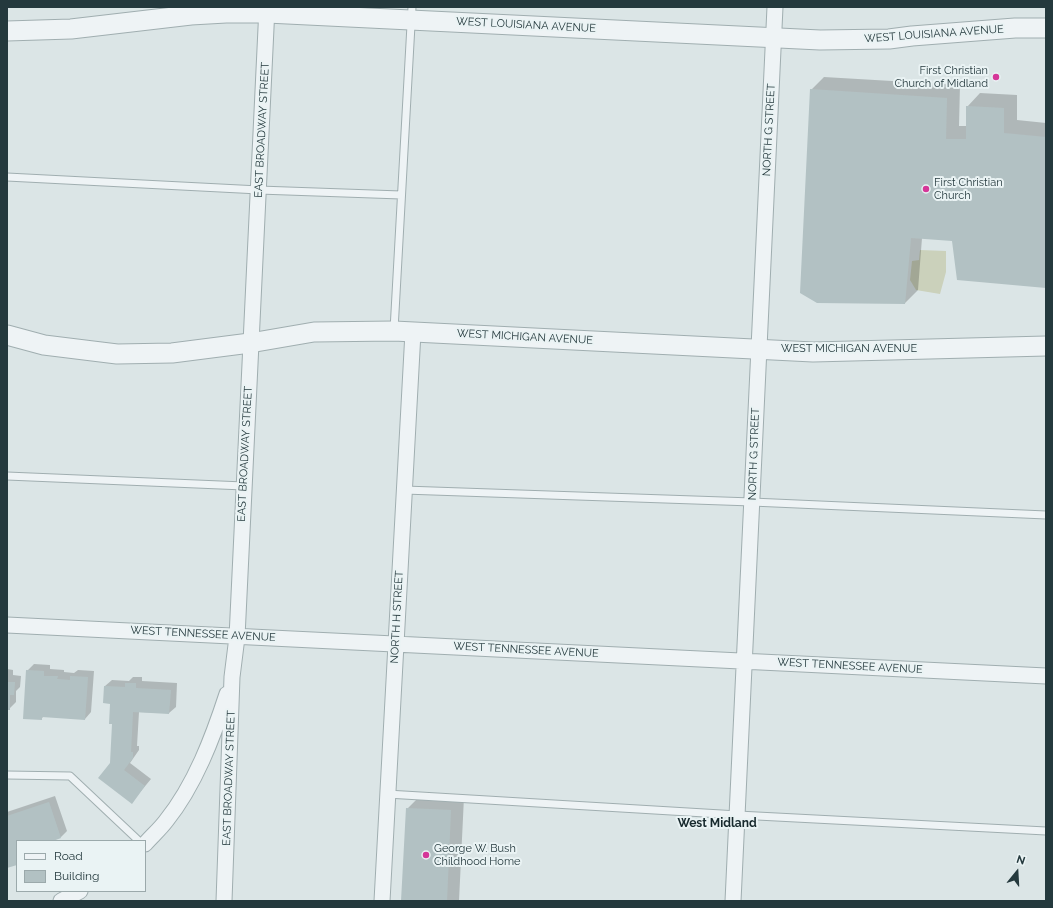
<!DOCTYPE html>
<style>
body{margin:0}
#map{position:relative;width:1053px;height:908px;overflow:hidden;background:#dbe5e6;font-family:Raleway,sans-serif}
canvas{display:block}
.frame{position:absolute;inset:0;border:8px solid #24393d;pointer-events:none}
.legend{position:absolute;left:16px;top:840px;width:130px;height:52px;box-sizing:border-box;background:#eaf3f4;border:1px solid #9ba9ab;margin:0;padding:5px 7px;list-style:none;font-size:12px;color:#24393d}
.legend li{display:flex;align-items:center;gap:8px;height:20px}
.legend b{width:20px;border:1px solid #9ba9ab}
.north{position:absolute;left:997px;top:852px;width:40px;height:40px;-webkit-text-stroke:3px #eaf3f4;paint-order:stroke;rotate:18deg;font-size:11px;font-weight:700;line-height:16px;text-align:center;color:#24393d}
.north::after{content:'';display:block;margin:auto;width:14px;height:18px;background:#24393d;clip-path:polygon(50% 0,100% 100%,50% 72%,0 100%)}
</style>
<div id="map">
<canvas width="1053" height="908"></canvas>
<div class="frame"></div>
<ul class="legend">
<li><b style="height:5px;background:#eef3f5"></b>Road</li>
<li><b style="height:11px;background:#b2c1c3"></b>Building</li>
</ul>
<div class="north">N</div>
</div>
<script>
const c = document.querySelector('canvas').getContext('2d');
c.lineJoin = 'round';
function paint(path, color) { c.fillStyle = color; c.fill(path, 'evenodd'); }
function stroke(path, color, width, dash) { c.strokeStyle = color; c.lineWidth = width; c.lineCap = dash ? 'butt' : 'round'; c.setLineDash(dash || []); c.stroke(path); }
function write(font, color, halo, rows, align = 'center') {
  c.font = font + ' Raleway,sans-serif'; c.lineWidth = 4; c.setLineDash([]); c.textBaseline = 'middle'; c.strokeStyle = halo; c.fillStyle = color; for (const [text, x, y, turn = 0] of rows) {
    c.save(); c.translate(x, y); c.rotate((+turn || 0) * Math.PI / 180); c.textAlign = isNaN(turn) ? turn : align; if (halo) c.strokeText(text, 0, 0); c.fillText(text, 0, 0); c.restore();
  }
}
const green = new Path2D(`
 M920,250L946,251V272L940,294L916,290L910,280L912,261L919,260Z`);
const shadow = new Path2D(`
 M824,77L960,85L959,126H967V107L980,93L1017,95V120L1046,123V287L953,240L922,238L918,290L905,303L811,90Z
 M34,664L50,665V669L64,670V672L74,673L78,670L94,671L91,712L85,719L44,716L41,719L27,671Z
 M7,669L13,670V675L21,676L20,687L16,691V702L9,709H7Z
 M133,677H142V681L177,683L176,707L169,713L139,712L137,746H139V750L130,763L151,779L132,802L111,763L113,723L111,703L105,686L112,680L129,681Z
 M421,795L464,797L459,901H402L407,809Z
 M55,796L67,831L61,837L49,841H17V864L7,867V812Z`);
const building = new Path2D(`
 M810,89L947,98L946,139H966V106L1004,108V133L1046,137V288L957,280L952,241L911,238L905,304L817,303L800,293Z
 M26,670L44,671V676H58L57,679L70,680V676L88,677L85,720L42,717V720L23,719Z
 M7,682H15L14,695H10V710H7Z
 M125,683H136V688L171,690L169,714L133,712L131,752H133V758L124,770L145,786L132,804L98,778L110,763L112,724H109L110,704L103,703L104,686L125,687Z
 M49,802L61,838L53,841H17V865L7,868V816Z
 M406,808L451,810L447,901H401Z`);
const service = new Path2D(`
 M7,177L259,190L401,195
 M394,330L412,7
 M7,476L244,486
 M404,490L752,502L1046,515
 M7,775L70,776L139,841
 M387,794L738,815L1046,831`);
const minor = new Path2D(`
 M7,625L1046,676
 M145,844C152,836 160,829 166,821C195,785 213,737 227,694
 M61,901L80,891
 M224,901L232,677L237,637L267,7
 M382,901L413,332
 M733,901L775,7`);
const tertiary = new Path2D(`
 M7,31L71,29L191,15L226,13H267L820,40L889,39L912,36L1015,28H1046
 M7,335L44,345L117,354L172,353L250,343L314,332L394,331L813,352L1046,346`);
const markers = [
 [996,77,4,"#d53698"],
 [926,189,4,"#d53698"],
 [426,855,4,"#d53698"]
];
const streetNames = [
 ["WEST LOUISIANA AVENUE",526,25,3],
 ["WEST LOUISIANA AVENUE",934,34,-4],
 ["EAST BROADWAY STREET",262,130,-87],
 ["NORTH G STREET",769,130,-87],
 ["WEST MICHIGAN AVENUE",525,337,3],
 ["WEST MICHIGAN AVENUE",849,349],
 ["EAST BROADWAY STREET",245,454,-87],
 ["NORTH G STREET",754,454,-88],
 ["NORTH H STREET",397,617,-87],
 ["WEST TENNESSEE AVENUE",203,634,3],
 ["WEST TENNESSEE AVENUE",526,650,3],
 ["WEST TENNESSEE AVENUE",850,666,3],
 ["EAST BROADWAY STREET",229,778,-88]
];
const poiNames = [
 ["First Christian",988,71,"right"],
 ["Church of Midland",988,84,"right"],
 ["First Christian",934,183],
 ["Church",934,196],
 ["George W. Bush",434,849],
 ["Childhood Home",434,862]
];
const neighbourhoodNames = [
 ["West Midland",717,823]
];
paint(green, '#cbd1bb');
paint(shadow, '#0003');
paint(building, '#b2c1c3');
stroke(service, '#a0aeb0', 9);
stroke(minor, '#a0aeb0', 17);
stroke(tertiary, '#a0aeb0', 21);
stroke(service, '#eef3f5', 7);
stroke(minor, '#eef3f5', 15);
stroke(tertiary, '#eef3f5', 19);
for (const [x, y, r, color] of markers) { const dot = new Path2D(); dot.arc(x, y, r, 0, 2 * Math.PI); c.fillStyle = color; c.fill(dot); stroke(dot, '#eaf3f4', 1.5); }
write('11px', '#24393d', '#eaf3f4', streetNames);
write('11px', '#24393d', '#eaf3f4', poiNames, 'left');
write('bold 12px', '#17292d', '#eaf3f4', neighbourhoodNames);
</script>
